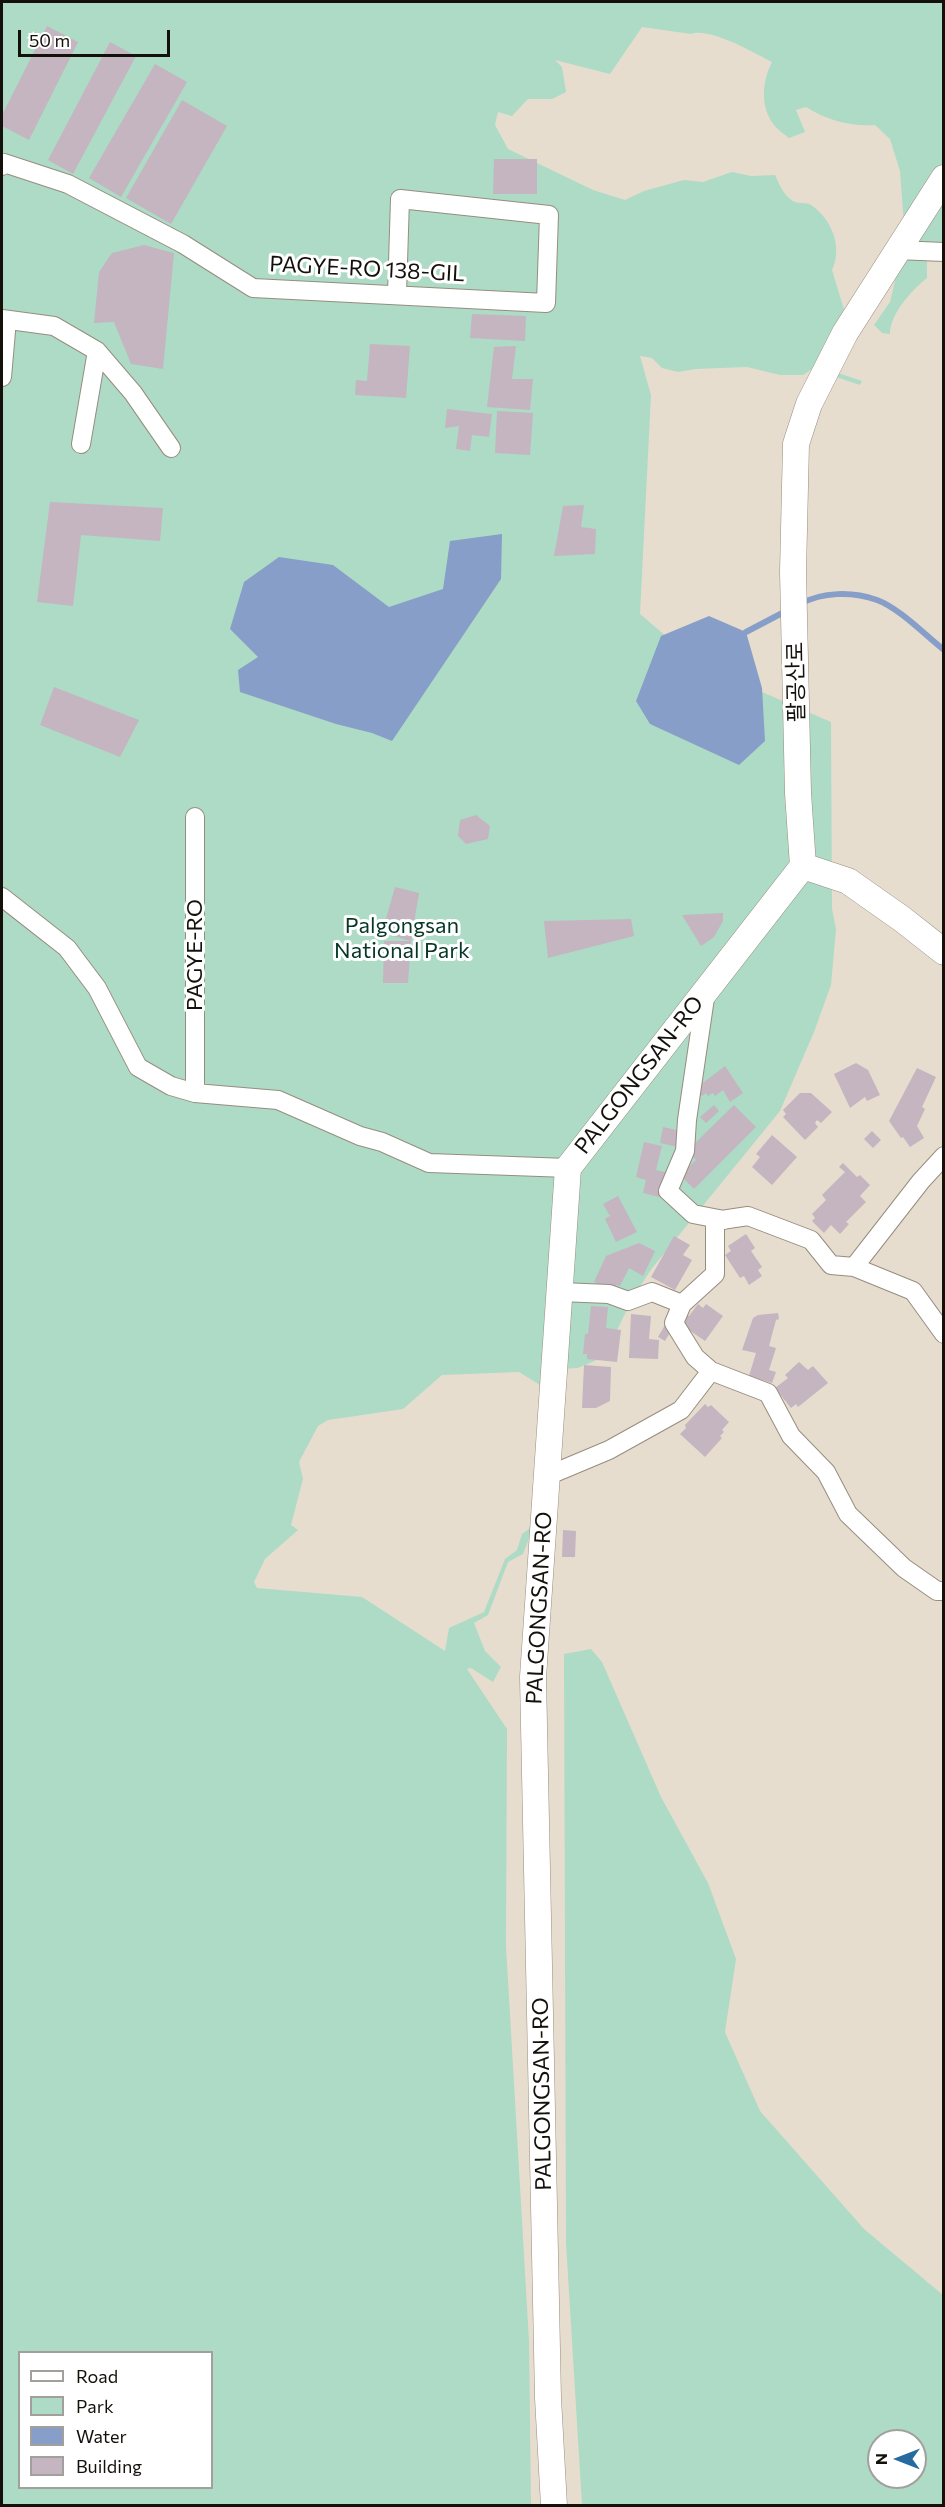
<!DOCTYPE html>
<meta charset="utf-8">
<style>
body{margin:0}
#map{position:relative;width:945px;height:2507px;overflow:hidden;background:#e7ddce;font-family:Commissioner,sans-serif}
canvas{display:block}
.frame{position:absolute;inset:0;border:3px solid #14110b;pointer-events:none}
.legend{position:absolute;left:18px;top:2351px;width:195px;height:138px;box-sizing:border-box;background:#fff;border:2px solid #a1a09d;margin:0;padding:8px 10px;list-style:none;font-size:18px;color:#14110b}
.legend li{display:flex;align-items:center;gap:12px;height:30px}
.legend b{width:30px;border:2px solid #a1a09d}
.north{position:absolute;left:867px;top:2429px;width:60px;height:60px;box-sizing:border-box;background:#fff;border:2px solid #a1a09d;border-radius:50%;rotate:270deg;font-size:16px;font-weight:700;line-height:24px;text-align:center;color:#14110b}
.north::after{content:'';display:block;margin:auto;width:21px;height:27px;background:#266a9f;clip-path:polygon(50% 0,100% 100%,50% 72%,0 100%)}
.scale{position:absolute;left:18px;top:30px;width:152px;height:27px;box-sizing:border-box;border:3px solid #14110b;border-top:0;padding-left:8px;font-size:18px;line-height:21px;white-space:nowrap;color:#14110b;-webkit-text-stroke:4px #fff;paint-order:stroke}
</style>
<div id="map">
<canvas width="945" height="2507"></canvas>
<div class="frame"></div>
<ul class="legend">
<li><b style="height:8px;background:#fff"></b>Road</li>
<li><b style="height:16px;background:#addbc6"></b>Park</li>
<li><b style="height:16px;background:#879ec9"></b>Water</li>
<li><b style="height:16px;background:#c4b5c1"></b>Building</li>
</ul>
<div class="north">N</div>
<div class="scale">50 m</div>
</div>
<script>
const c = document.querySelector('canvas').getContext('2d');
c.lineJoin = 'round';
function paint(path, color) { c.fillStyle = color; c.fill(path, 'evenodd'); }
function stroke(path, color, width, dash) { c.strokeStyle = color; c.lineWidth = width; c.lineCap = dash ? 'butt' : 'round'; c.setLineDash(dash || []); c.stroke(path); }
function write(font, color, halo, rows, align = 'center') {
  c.font = font + ' Commissioner,"Noto Sans KR",sans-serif'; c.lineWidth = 6; c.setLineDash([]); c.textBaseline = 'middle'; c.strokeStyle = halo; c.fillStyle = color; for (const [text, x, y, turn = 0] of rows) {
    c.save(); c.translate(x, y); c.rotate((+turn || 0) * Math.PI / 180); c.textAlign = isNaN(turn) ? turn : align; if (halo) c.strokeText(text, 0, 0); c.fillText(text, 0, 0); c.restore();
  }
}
const green = new Path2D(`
 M2,2H943V240L927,260V278C911,291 890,314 890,334L882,333L874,325L890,302L905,239L900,171L890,139L875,125C851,127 826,120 806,107L796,110L805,132L789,138C784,134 778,130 774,125C760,107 762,81 772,62C754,53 710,27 691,34L642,27L610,74L555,60L562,67L566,92L552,99H528L512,116L498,112L495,125L508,149L593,190L625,200L644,191L684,180L703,182L732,172L751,176L775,175C780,185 783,195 793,201C798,204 806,202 811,205C832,219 843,248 832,270L845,313L838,373L862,381L860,385L812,369L803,375H780L747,367L695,369L678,372L662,368L652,358L640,356L651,395L640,614L667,637L739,682L831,722L832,909L836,929L831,985L814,1032L780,1111L653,1267C633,1295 619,1324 606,1356L578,1368L561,1369L540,1385L519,1372L442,1375L403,1409L328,1420L318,1426L299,1462L303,1479L291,1525L298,1530L265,1559L254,1582L257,1588L362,1597L445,1651L449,1628L484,1612L505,1559L517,1550L522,1534L529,1529L536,1508L531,1533L523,1554L508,1562L488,1615L474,1623L485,1651L501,1667L493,1682L471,1668L467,1669L507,1729L506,1946L529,2341L531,2505L2,2506ZM20,2352H212V2488H20Z
 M591,1649L602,1662L661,1797L708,1883L736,1959L725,2032L760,2111L864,2229L943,2295V2505H582L566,2243L564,1654ZM879,2441H915V2477H879Z`);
const water = new Path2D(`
 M502,534L501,579L392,741L372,733L336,724L240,692L238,670L258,657L230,629L244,582L279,557L333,565L389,607L443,589L450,541Z
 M709,616L746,632L762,688L765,741L739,765L650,724L636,701L661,636Z`);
const stream = new Path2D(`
 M800,604C822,592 852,591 877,600C899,608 925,635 944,650
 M746,632L788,610`);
const building = new Path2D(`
 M47,26L78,42L29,140L2,126V115Z
 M110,42L136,56L73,174L48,160Z
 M155,64L187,82L121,197L89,178Z
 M182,100L227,126L171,224L126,198Z
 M494,159H537V194H493Z
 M144,245L174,253L163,369L131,364L114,322L94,323L99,272L112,253Z
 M472,314L526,316L525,341L470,338Z
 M370,344L410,346L406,398L355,395L356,380L367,381Z
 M516,346L512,379H533L530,410L487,407L494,347Z
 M447,409L492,414L489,437L472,435L470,451L456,449L459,426L445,428Z
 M497,411L533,413L530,455L495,453Z
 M50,502L163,508L160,541L81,535L73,606L37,602Z
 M584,505L581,527L596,529L595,554L554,556L563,506Z
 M54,687L139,720L120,757L40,725Z
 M476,815L490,826L488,839L466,844L458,836L460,820Z
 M395,887L419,893L411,941L382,933Z
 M723,913V921L714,937L701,946L682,915Z
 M631,919L634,936L548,958L544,921Z
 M384,941H411L408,983H383Z
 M856,1063L868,1070L880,1095L867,1101L865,1097L850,1108L834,1074Z
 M725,1066L743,1093L730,1102L723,1090L715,1096L713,1093L708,1096L706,1093L702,1096L696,1088Z
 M917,1068L936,1077L922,1107L925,1109L917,1126L924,1138L910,1147L903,1137L901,1138L889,1121Z
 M800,1093H811L832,1112L821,1123L817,1120L815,1123L818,1127L805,1140L783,1117L786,1114L783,1110Z
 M714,1105L719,1111L706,1123L700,1117Z
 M734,1105L756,1127L694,1189L680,1175L696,1160L687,1151Z
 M663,1127L681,1131L678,1147L660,1143Z
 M872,1131L881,1140L873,1148L864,1139Z
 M772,1135L797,1157L772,1185L752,1167L760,1157L756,1154Z
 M644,1142L662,1146L656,1170L669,1173L666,1186L659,1197L643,1193L646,1180L636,1177Z
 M843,1163L857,1177L860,1175L870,1185L860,1196L866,1202L846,1222L849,1224L840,1234L831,1225L824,1233L812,1221L815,1218L812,1214L826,1200L822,1195L845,1172L839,1167Z
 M618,1196L637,1232L616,1242L605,1219L610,1216L603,1204Z
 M746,1234L755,1248L751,1251L762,1267L758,1270L762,1276L749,1285L744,1276L740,1278L725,1255L731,1251L728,1246Z
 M674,1236L690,1245L683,1255L692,1260L675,1290L651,1277Z
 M639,1243L655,1251L643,1276L629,1268L620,1286L616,1285L613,1291L594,1282L606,1256Z
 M698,1304L703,1308L706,1304L723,1316L705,1341L679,1323L686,1314L689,1316Z
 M591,1306L608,1307L606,1328L621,1330L617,1362L587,1359V1354H583L585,1334H588Z
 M778,1313L779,1319L776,1320L769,1346L776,1348L769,1370L776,1372L772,1383L749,1376L756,1353L742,1350L753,1318L758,1315Z
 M631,1314L651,1316L649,1339L659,1340L658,1359L629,1358Z
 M665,1325L672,1329L665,1341L658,1337Z
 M799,1362L808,1370L813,1366L828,1383L798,1407L796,1404L791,1408L775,1388L788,1378L785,1375Z
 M584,1365L611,1367L610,1401L596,1408H582Z
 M705,1404L708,1407L711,1405L729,1422L722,1430L724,1432L720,1436L722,1438L705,1457L680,1434L686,1428L685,1425Z
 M563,1530L576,1531L575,1557H562Z`);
const street = new Path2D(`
 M2,166L4,163L68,184L183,244L253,288L546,303L549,215L400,199L397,294
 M897,250L944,252
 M2,319L54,326L97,351L133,393L171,448
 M2,377L7,320
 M81,444L97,351
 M195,817V1093
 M2,897L67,948L97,988L138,1067L171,1086L195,1093L278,1100L360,1136L382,1142L429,1163L568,1168
 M706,991L687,1120L685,1151L668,1191L693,1214L724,1220
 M854,1267L921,1181L944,1156
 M560,1292L609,1294L628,1301L652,1292L682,1304L715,1274V1221L748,1216L811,1240L831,1265L854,1267L913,1291L944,1334
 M682,1304L674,1323L695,1357L711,1371L768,1393L791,1436L826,1472L848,1514L904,1568L937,1591H944
 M547,1476L609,1450L681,1410L711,1371`);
const secondary = new Path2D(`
 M803,866L848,881L902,919L944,952
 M554,2506L548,2398L533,1677L568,1168L803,866L798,793L793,572L796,444L809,404L845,333L944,178`);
const streetNames = [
 ["PAGYE-RO 138-GIL",367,269,3],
 ["팔공산로",796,682,-91],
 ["PAGYE-RO",195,955,-90],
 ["PALGONGSAN-RO",639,1075,-52],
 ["PALGONGSAN-RO",539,1608,-87],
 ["PALGONGSAN-RO",542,2094,-91]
];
const parkNames = [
 ["Palgongsan",402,926],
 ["National Park",402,951]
];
paint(green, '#addbc6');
paint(water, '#879ec9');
stroke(stream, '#879ec9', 6);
paint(building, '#c4b5c1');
stroke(street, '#968d7f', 20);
stroke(secondary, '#968d7f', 27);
stroke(street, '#fff', 18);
stroke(secondary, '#fff', 26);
write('22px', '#14110b', '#fff', streetNames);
write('22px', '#073827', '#fff', parkNames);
</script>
